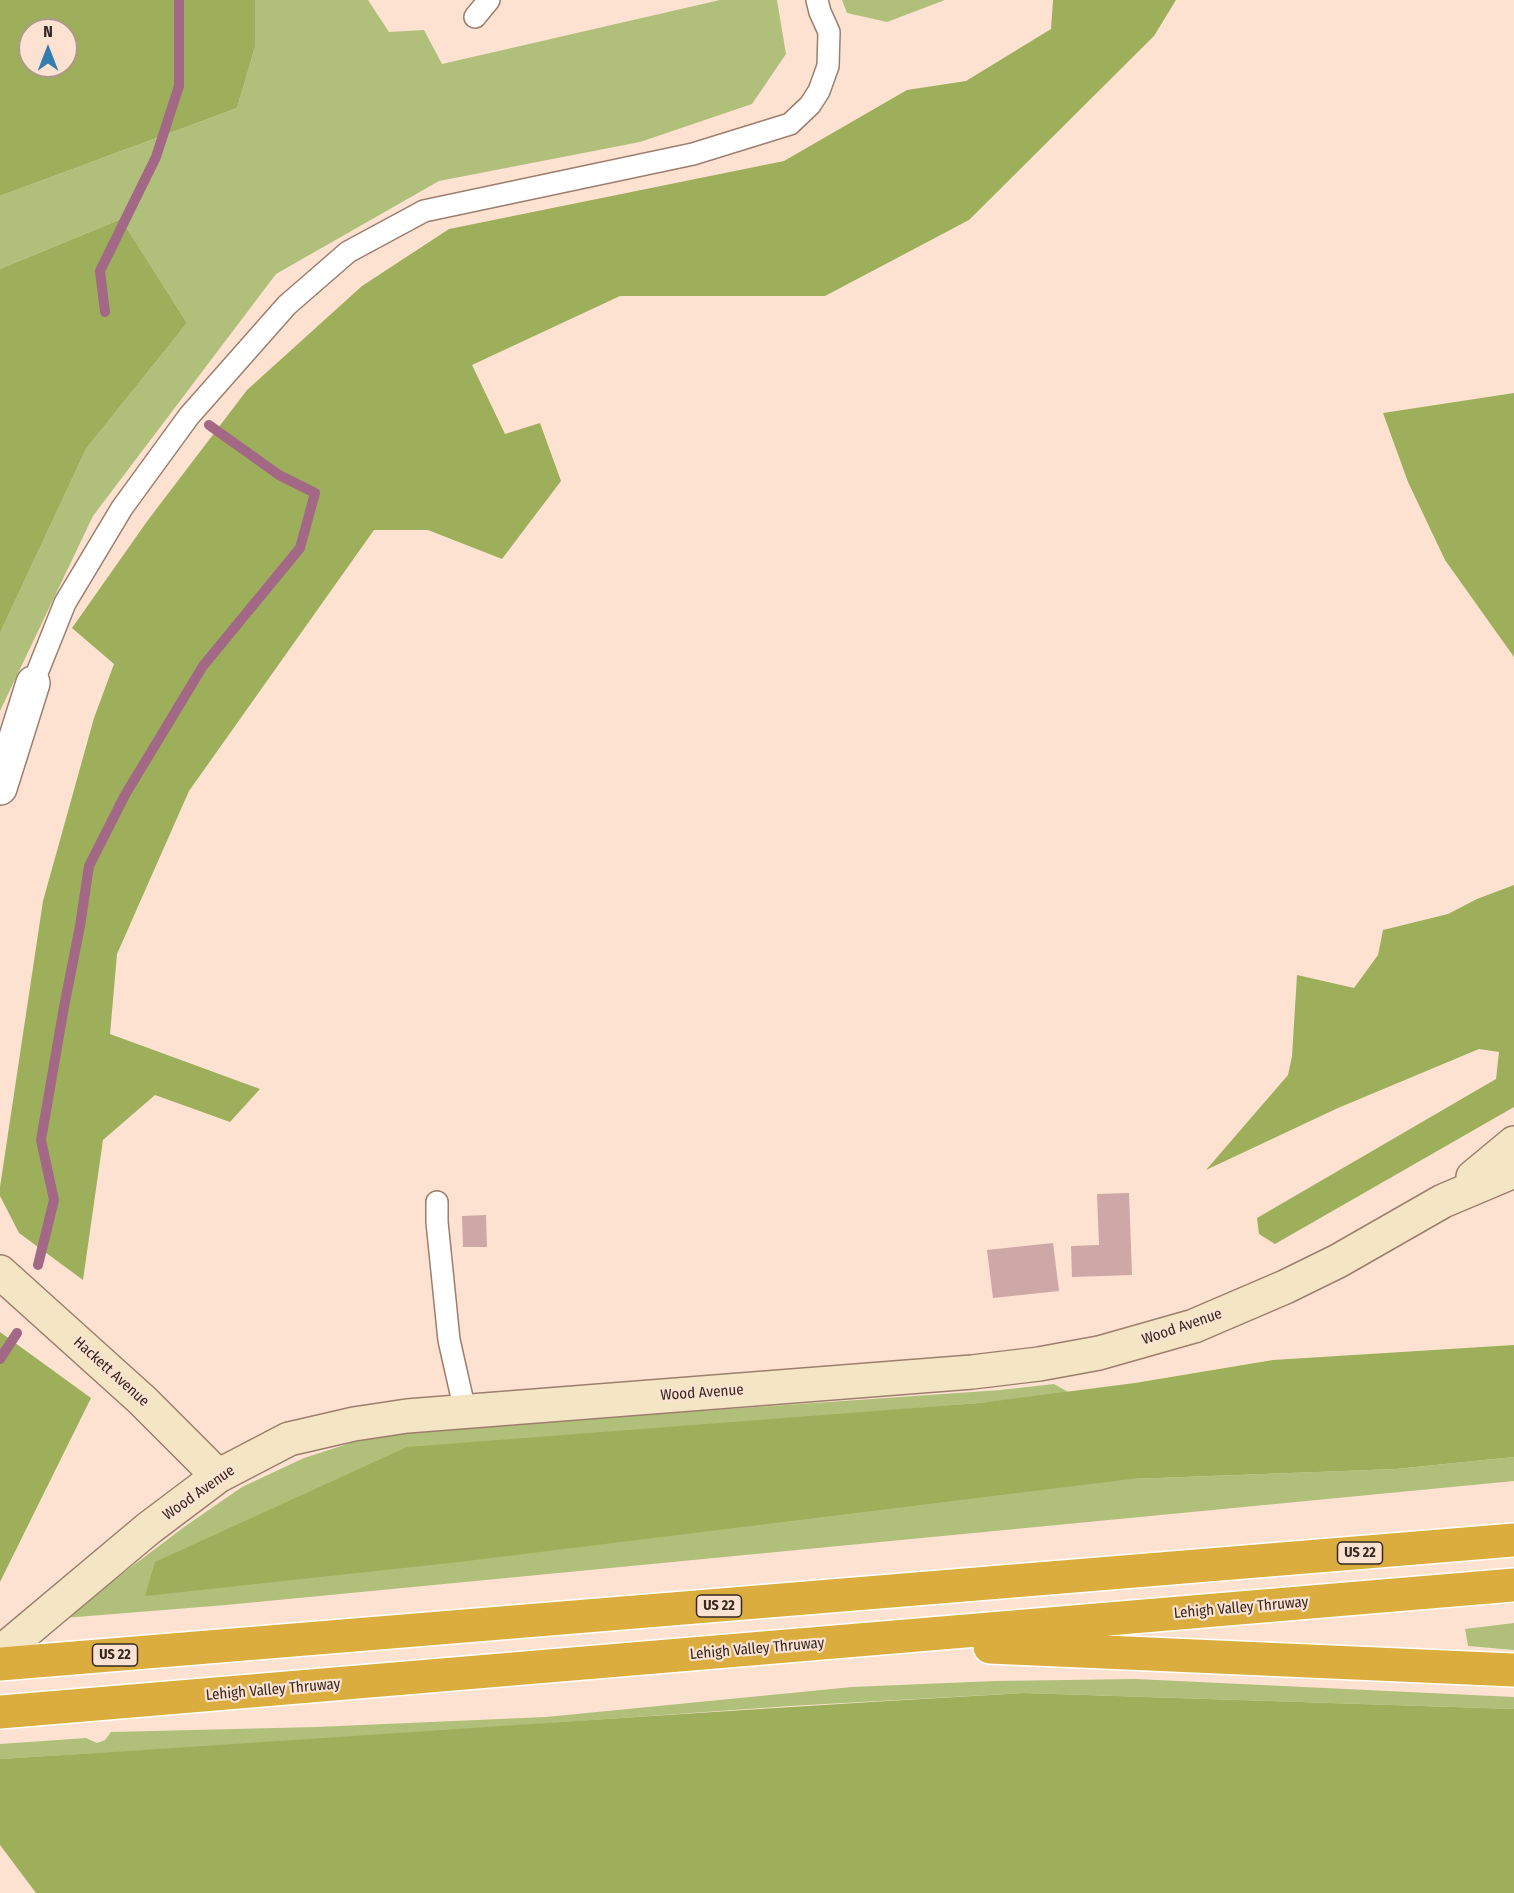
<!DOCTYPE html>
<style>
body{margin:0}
#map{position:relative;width:1514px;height:1893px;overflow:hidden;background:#fde2d2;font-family:"Fira Sans Condensed",sans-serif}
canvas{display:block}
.north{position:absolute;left:18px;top:18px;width:60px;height:60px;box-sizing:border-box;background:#fde2d2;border:2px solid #ad988b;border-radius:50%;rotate:0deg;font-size:16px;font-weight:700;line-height:24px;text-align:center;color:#342821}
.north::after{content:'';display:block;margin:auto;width:21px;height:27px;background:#337cb0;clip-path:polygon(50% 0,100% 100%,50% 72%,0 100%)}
</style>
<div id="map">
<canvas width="1514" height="1893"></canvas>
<div class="north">N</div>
</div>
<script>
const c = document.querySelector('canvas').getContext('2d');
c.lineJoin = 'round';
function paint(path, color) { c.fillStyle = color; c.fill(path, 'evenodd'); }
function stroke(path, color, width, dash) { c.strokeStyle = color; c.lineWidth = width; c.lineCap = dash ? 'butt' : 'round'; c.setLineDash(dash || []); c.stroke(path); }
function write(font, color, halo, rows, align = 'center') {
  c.font = font + ' "Fira Sans Condensed",sans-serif'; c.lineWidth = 4.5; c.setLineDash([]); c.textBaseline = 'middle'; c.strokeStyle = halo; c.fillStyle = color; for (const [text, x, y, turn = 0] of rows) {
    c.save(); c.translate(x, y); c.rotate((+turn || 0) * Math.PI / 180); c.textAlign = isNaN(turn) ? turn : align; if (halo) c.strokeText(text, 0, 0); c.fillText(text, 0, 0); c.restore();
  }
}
const green = new Path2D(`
 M255,0H368L389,32L424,30L442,64L720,0H777L786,54L752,104L640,142L439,181L276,274L93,516L0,711V633L86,449L187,323L121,219L0,269V196L237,108L255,47Z
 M842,0H945L887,22L847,13Z
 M1054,1384L1070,1393L979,1403L775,1420L1131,1479L1396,1469L1514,1457V1481L226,1605L64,1618L184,1527L242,1487L304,1458L366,1438L456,1428L1000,1390Z
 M1514,1623V1650L1468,1646L1465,1629Z
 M1136,1679L1514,1697V1709L1024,1693L790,1706L270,1743L0,1759V1744L86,1738L97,1743L105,1740L111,1732L316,1727L546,1717L852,1687L995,1681Z`);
const forest = new Path2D(`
 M0,0H255V47L237,108L0,196ZM30,30H66V66H30Z
 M1053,0H1176L1154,36L969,220L825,296H620L472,365L505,434L540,423L561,481L502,559L428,530H374L189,791L117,954L110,1034L260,1089L230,1122L155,1095L103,1140L83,1280L19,1233L0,1196V1187L43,901L94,718L114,664L72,628L148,520L247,390L362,286L449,229L784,161L907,90L966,81L1051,29Z
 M121,219L187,323L86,449L0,633V269Z
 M1514,393V657L1445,560L1408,482L1383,413Z
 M1514,885V1107L1275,1244L1259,1234L1257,1218L1496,1079L1499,1052L1479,1049L1338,1108L1206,1170L1288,1075L1292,1056L1297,975L1354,988L1378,955L1383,930L1448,914L1477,899Z
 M0,1332L91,1398L0,1582Z
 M1514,1345V1457L1396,1469L1131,1479L459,1562L145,1596L155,1562L407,1447L979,1403L1135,1383L1273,1360Z
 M1024,1693L1514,1709V1893H36L0,1845V1759C341,1738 683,1712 1024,1693Z`);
const stream = new Path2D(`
 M105,312L100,271L156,157L179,86V0
 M38,1265L54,1200L41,1140L64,1007L80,926L89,866L125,795L203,666L300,548L315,493L279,475L209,425
 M0,1359L17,1333`);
const building = new Path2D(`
 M1129,1193L1132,1275L1072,1277L1071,1246L1099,1245L1097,1194Z
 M486,1215L487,1247H463L462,1216Z
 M1053,1243L1059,1291L993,1298L987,1250Z`);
const lane = new Path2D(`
 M475,17L489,0
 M33,683L65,603L122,508L189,416L287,305L348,252L424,211L693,154L790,124L810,105L819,91L828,66L829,32L820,12L817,0
 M437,1202V1222L449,1340L465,1411`);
const street = new Path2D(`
 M0,788L33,683`);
const secondary = new Path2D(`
 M1473,1177L1514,1143
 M0,1272L142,1400L218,1476
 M0,1653L149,1528L218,1476L289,1439L354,1424L407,1416L972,1372L1039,1364L1099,1353L1194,1326L1285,1287L1338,1261L1443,1201L1514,1171`);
const highway = new Path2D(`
 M990,1647L1514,1670
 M0,1664L1514,1540
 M0,1712L1514,1585`);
const shields = [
 [1360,1553,45],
 [719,1606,45],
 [115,1655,45]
];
const shieldNames = [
 ["US 22",1360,1553],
 ["US 22",719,1606],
 ["US 22",115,1655]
];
const streetNames = [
 ["Wood Avenue",1182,1327,-19],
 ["Hackett Avenue",111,1372,42],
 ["Wood Avenue",702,1393,-4],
 ["Wood Avenue",199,1493,-35],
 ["Lehigh Valley Thruway",1241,1608,-5],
 ["Lehigh Valley Thruway",757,1649,-5],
 ["Lehigh Valley Thruway",273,1690,-5]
];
paint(green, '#b0c07b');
paint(forest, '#9daf5b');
stroke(stream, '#a36886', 10);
paint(building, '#cea7a7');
stroke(lane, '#9d7e6d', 24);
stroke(street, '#9d7e6d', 36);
stroke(secondary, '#9d7e6d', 36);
stroke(highway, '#fff', 36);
stroke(lane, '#fff', 21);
stroke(street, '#fff', 33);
stroke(secondary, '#f4e6c5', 33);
stroke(highway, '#dbad3f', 33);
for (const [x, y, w] of shields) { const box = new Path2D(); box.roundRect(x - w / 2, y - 11, w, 22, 4.5); c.fillStyle = '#fde2d2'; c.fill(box); stroke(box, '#342821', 1.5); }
write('bold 14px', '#342821', null, shieldNames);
write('15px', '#342821', '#fde2d2', streetNames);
</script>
